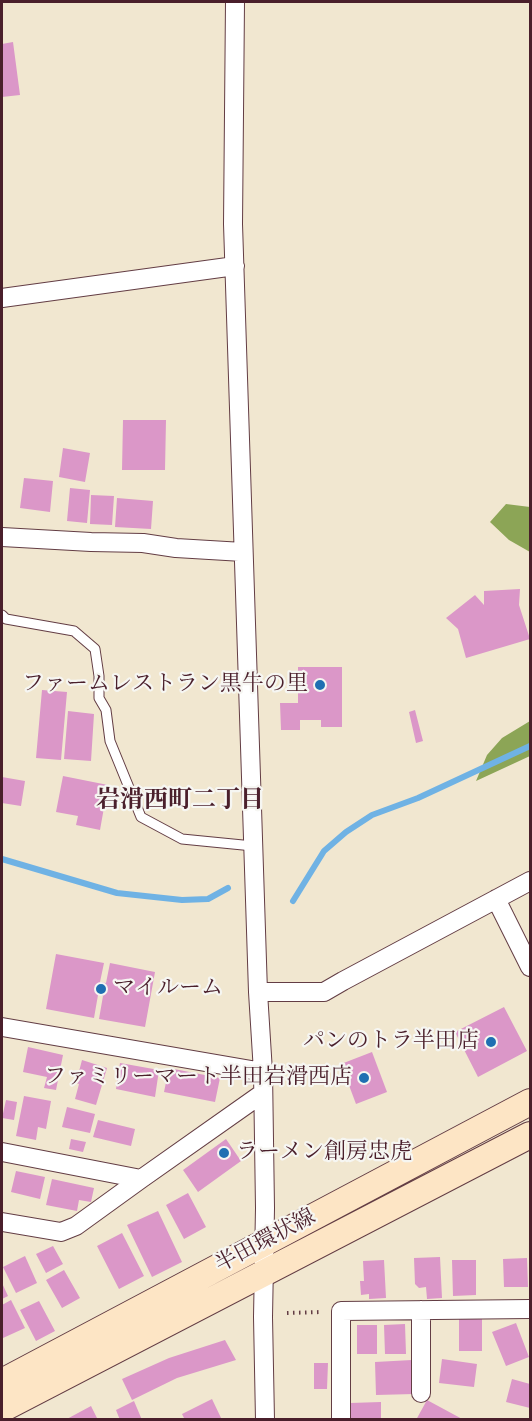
<!DOCTYPE html>
<meta charset="utf-8">
<style>
body{margin:0}
#map{position:relative;width:532px;height:1421px;overflow:hidden;background:#f1e7d0;font-family:"IM FELL Double Pica",serif}
canvas{display:block}
.frame{position:absolute;inset:0;border:3px solid #4a1f2b;pointer-events:none}
</style>
<div id="map">
<canvas width="532" height="1421"></canvas>
<div class="frame"></div>
</div>
<script>
const c = document.querySelector('canvas').getContext('2d');
c.lineJoin = 'round';
function paint(path, color) { c.fillStyle = color; c.fill(path, 'evenodd'); }
function stroke(path, color, width, dash) { c.strokeStyle = color; c.lineWidth = width; c.lineCap = dash ? 'butt' : 'round'; c.setLineDash(dash || []); c.stroke(path); }
function write(font, color, halo, rows, align = 'center') {
  c.font = font + ' "IM FELL Double Pica","Noto Serif JP",serif'; c.lineWidth = 4.5; c.setLineDash([]); c.textBaseline = 'middle'; c.strokeStyle = halo; c.fillStyle = color; for (const [text, x, y, turn = 0] of rows) {
    c.save(); c.translate(x, y); c.rotate((+turn || 0) * Math.PI / 180); c.textAlign = isNaN(turn) ? turn : align; if (halo) c.strokeText(text, 0, 0); c.fillText(text, 0, 0); c.restore();
  }
}
const forest = new Path2D(`
 M506,504L530,507V552L509,540L490,522Z
 M530,721V756L476,781L487,755L502,738Z`);
const stream = new Path2D(`
 M2,859L117,893L182,900L208,899L228,888
 M293,901L324,851L346,832L372,815L418,798L530,746`);
const building = new Path2D(`
 M13,42L20,95L2,97V44Z
 M123,420H166L165,470H122Z
 M63,448L90,453L85,482L59,477Z
 M24,478L53,481L50,512L20,508Z
 M70,488L90,490L87,523L67,521Z
 M91,495L114,496L112,525L90,524Z
 M117,498L153,501L151,529L115,527Z
 M520,589L519,605L530,639L466,658L458,629L446,618L475,595L484,605V591Z
 M298,667H342V727H321V720H300V730H281L280,703H298Z
 M42,690L67,692L61,760L36,758Z
 M415,710L423,741L416,743L409,712Z
 M68,711L94,714L91,761L64,759Z
 M63,776L108,785L100,830L76,825L78,816L56,812Z
 M2,777L25,781L21,806L2,803Z
 M56,954L104,963L100,982L106,983L110,963L155,972L145,1027L99,1019L103,996L98,995L94,1018L46,1009Z
 M504,1007L527,1051L478,1077L455,1032Z
 M28,1047L63,1055L56,1090L44,1088L47,1077L23,1072Z
 M372,1052L387,1092L356,1104L341,1064Z
 M82,1060L107,1068L96,1105L75,1099L79,1084L76,1083Z
 M120,1063L159,1070L155,1097L116,1089Z
 M169,1068L220,1078L215,1102L164,1092Z
 M24,1096L51,1101L46,1129L38,1127L36,1140L16,1136Z
 M6,1100L17,1102L14,1120L2,1118Z
 M67,1107L95,1114L90,1133L62,1127Z
 M98,1120L135,1129L131,1146L93,1137Z
 M71,1139L86,1142L83,1152L69,1149Z
 M226,1139L241,1161L198,1192L183,1170Z
 M16,1171L45,1177L40,1199L11,1192Z
 M52,1179L94,1188L91,1202L79,1200L77,1211L46,1205Z
 M188,1193L206,1227L184,1239L166,1205Z
 M158,1211L182,1262L152,1277L127,1225Z
 M122,1233L144,1276L119,1289L97,1246Z
 M53,1246L63,1264L46,1273L36,1254Z
 M25,1256L37,1283L16,1293L3,1267Z
 M440,1257L442,1298L427,1299L426,1287L419,1288L415,1284L414,1258Z
 M527,1258L528,1287H504L503,1259Z
 M384,1260L386,1298L369,1299V1294L361,1295L360,1281H364L363,1261Z
 M452,1260H476V1295L453,1296Z
 M64,1270L80,1298L62,1308L46,1280Z
 M2,1283L8,1296L2,1299Z
 M11,1300L25,1328L3,1338L2,1336V1305Z
 M39,1301L55,1331L36,1341L20,1310Z
 M459,1317H482V1351H459Z
 M516,1323L529,1357L506,1366L492,1332Z
 M405,1324L406,1354H385L384,1325Z
 M357,1325H377V1354H357Z
 M225,1340L236,1360L177,1378L132,1400L122,1379L169,1358Z
 M442,1359L477,1364L474,1387L439,1383Z
 M412,1360L414,1394L376,1395L375,1362Z
 M314,1363H328L327,1389H314Z
 M512,1379L530,1384V1408L506,1402Z
 M212,1399L222,1420H185L182,1414Z
 M427,1400L464,1420H416Z
 M134,1401L142,1420H120L116,1410Z
 M381,1402V1420H350V1403Z
 M91,1406L98,1420H65Z`);
const path = new Path2D(`
 M287,1313L322,1312`);
const lane = new Path2D(`
 M2,615L6,619L74,631L95,649L99,676V698L106,710L110,741L141,817L182,839L253,846`);
const street = new Path2D(`
 M235,2L233,224L258,992L263,1072L265,1208L263,1317L265,1420
 M2,298L235,266
 M2,537L91,542L143,543L176,548L243,552
 M496,899L530,967
 M258,992H324L343,981L530,881
 M2,1027L263,1072
 M2,1152L141,1179
 M2,1222L61,1232L76,1226L141,1179L263,1093
 M421,1393V1310
 M341,1420V1311L530,1309`);
const secondary = new Path2D(`
 M2,1382L530,1102
 M2,1409L530,1135`);
const markers = [
 [320,685,6,"#1f6fb2"],
 [101,989,6,"#1f6fb2"],
 [491,1042,6,"#1f6fb2"],
 [364,1078,6,"#1f6fb2"],
 [224,1153,6,"#1f6fb2"]
];
const poiNames = [
 ["ファームレストラン黒牛の里",308,685],
 ["マイルーム",113,989,"left"],
 ["パンのトラ半田店",479,1042],
 ["ファミリーマート半田岩滑西店",352,1078],
 ["ラーメン創房忠虎",236,1153,"left"]
];
const streetNames = [
 ["半田環状線",266,1242,-28]
];
const neighbourhoodNames = [
 ["岩滑西町二丁目",180,802]
];
paint(forest, '#8ca556');
stroke(stream, '#6fb2e4', 6);
paint(building, '#db97c8');
stroke(lane, '#633d44', 11);
stroke(street, '#633d44', 20);
stroke(secondary, '#633d44', 28);
stroke(path, '#633d44', 4, [1.5, 4.5]);
stroke(lane, '#fff', 9);
stroke(street, '#fff', 18);
stroke(secondary, '#fde5c5', 26);
for (const [x, y, r, color] of markers) { const dot = new Path2D(); dot.arc(x, y, r, 0, 2 * Math.PI); c.fillStyle = color; c.fill(dot); stroke(dot, '#f6f6f2', 2); }
write('22px', '#4a1f2b', '#f6f6f2', poiNames, 'right');
write('22px', '#4a1f2b', '#f6f6f2', streetNames);
write('bold 24px', '#4a1f2b', '#f6f6f2', neighbourhoodNames);
</script>
